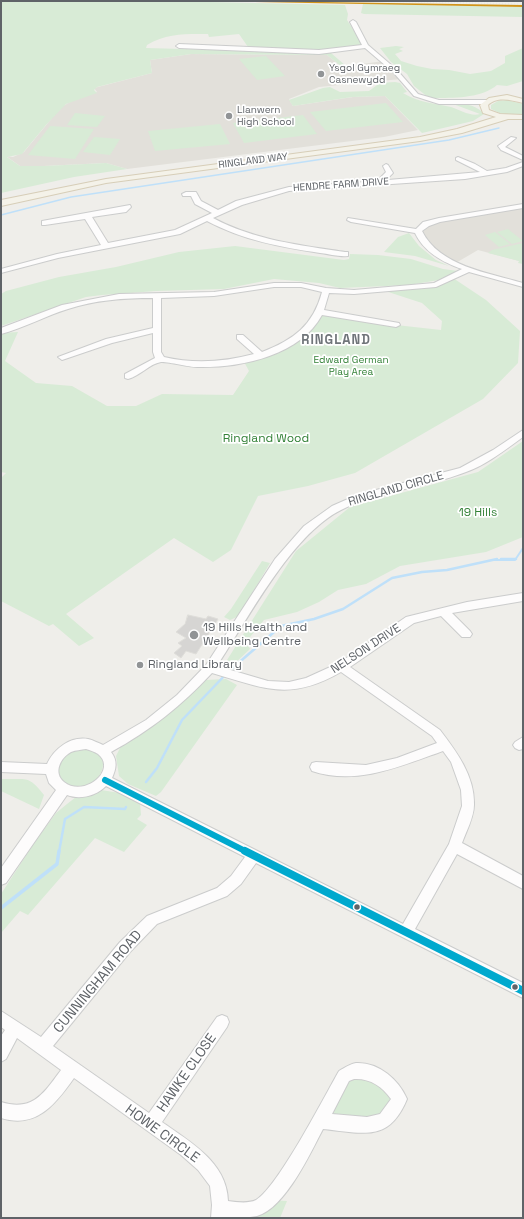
<!DOCTYPE html>
<style>
body{margin:0}
#map{position:relative;width:524px;height:1219px;overflow:hidden;background:#efeeea;font-family:"Space Grotesk",sans-serif}
canvas{display:block}
.frame{position:absolute;inset:0;border:2px solid #5f6368;pointer-events:none}
</style>
<div id="map">
<canvas width="524" height="1219"></canvas>
<div class="frame"></div>
</div>
<script>
const c = document.querySelector('canvas').getContext('2d');
c.lineJoin = 'round';
function paint(path, color) { c.fillStyle = color; c.fill(path, 'evenodd'); }
function stroke(path, color, width, dash) { c.strokeStyle = color; c.lineWidth = width; c.lineCap = dash ? 'butt' : 'round'; c.setLineDash(dash || []); c.stroke(path); }
function write(font, color, halo, rows, align = 'center') {
  c.font = font + ' "Space Grotesk",sans-serif'; c.lineWidth = 3.5; c.setLineDash([]); c.textBaseline = 'middle'; c.strokeStyle = halo; c.fillStyle = color; for (const [text, x, y, turn = 0] of rows) {
    c.save(); c.translate(x, y); c.rotate((+turn || 0) * Math.PI / 180); c.textAlign = isNaN(turn) ? turn : align; if (halo) c.strokeText(text, 0, 0); c.fillText(text, 0, 0); c.restore();
  }
}
const education = new Path2D(`
 M191,54L327,55L341,66H347L384,61L401,79L319,87L289,99L293,106L353,97L385,96L418,130L384,137L127,169L106,163L44,166H20L6,156L13,157L24,152L61,107L76,99L97,92L94,88L152,73L150,60Z
 M523,206V262L478,250L454,264L420,239L421,227L426,224Z`);
const green = new Path2D(`
 M1,1H165L345,5L348,14L347,20L363,45L318,51L248,47L239,34L209,37L208,34C185,34 167,33 147,45L146,48L331,53L346,66H341L327,55L191,54L150,60L152,73L97,87L94,90L97,93L66,104L46,125L22,154L7,157L20,166H44L106,163L127,169L74,177L1,193Z
 M363,4L523,7V17L364,14L361,13Z
 M396,46L404,47L399,49L403,51L395,54L401,61L417,66L432,69L449,70L470,74L491,71L505,63V56L523,48V81L507,86L497,85C481,99 450,98 429,98L414,86L407,74L391,62L380,48Z
 M266,56L285,76L257,80L239,59Z
 M395,82L400,83L407,92L403,93C419,103 434,103 451,107C460,110 471,117 480,114L453,104C464,103 477,105 484,114L473,121L422,133L385,96L352,97L293,106L289,100L323,88L330,87L340,92L369,91L380,83Z
 M507,100L523,104V114L504,115L491,109V105L498,101Z
 M386,103L403,122L326,131L310,112Z
 M75,113L105,116L97,127L67,125Z
 M303,115L317,134L244,143L233,123Z
 M220,124L230,144L155,151L148,131Z
 M50,126L94,129L75,159L28,155Z
 M94,137L120,139L110,155L83,152Z
 M508,229L523,241L512,244L497,232Z
 M495,232L510,244L499,247L485,235Z
 M409,233L419,246L436,260L449,266L415,256L384,252L398,237Z
 M523,243V264L518,263L519,261L488,253L492,250Z
 M235,246L344,260L349,259L350,254L378,255L411,259L443,269L458,271L439,280L409,285L340,288L319,283L274,279L224,289L156,291L102,295L86,297L1,326V294L6,291L59,277L116,267L179,252Z
 M453,278L486,300L520,331L518,363L483,399L355,473L308,486L258,496L231,550L213,562L174,538L66,614L94,638L79,646L53,624L49,626L1,601V478L6,473L1,472V333L18,332L5,361L36,383L72,386L107,406H136L162,394L233,395L249,371L243,360L294,341L319,312L396,325L441,330L442,321L422,303L379,289L436,285Z
 M523,441V537L486,552L400,566L366,584L338,590L319,602L297,612L264,620L246,642L250,649L231,667L227,660L296,551L350,507L478,472Z
 M262,561L270,563L239,616L230,620L224,617L231,609Z
 M226,679L237,685L161,792L156,796L128,784L119,776L116,756L121,746L181,703L206,680Z
 M78,749C127,747 94,803 66,784C63,782 60,777 57,775L59,762L70,752Z
 M1,779C26,780 28,774 44,795L39,809L1,791Z
 M101,790L120,793L140,803L141,815L137,819L147,825L124,852L95,838L28,915L20,911L1,933V894L34,843L56,813L67,804L76,797Z
 M354,1071L397,1093L379,1123L319,1121Z
 M268,1200L287,1201L280,1218H219Z`);
const streamFar3 = new Path2D(`
 M1,215L71,197L449,140L499,128`);
const streamFar2 = new Path2D(`
 M493,560H515L523,548`);
const streamFar1 = new Path2D(`
 M501,559H516
 M146,782L157,768L182,720L228,672L281,626L314,619L343,609L392,578L422,572L447,570L497,559
 M59,852L65,819L84,807L125,809L126,807`);
const stream = new Path2D(`
 M1,908L57,864L59,851`);
const building = new Path2D(`
 M188,615L206,619L208,616L218,619L196,654L186,651L181,658L174,653L182,646L178,643L186,638L176,632L185,624Z`);
const minor = new Path2D(`
 M353,20L356,22L368,45L397,70L418,94L439,100H486L489,102L486,104H439L414,96L393,72L365,48L319,54L179,48L176,46L179,44L319,50L362,45L350,22Z
 M511,137L516,138L505,147L523,156V160L501,150L498,146Z
 M458,157L475,164L487,171L506,168L523,162V166L507,172L465,179L289,191L242,205L213,218C254,240 299,245 345,252H348V256C339,257 329,254 320,253C280,247 243,240 207,221L180,234L58,258L1,273V269L57,254L101,245L85,219L45,225H42V221L130,205L131,207L126,212L92,217L108,243L175,230L212,213L195,204L191,196H183L182,194L186,192H196L201,201L218,210L236,201L289,187L381,181L380,178L386,172L383,166L386,164L388,165L393,173L387,179L388,180L480,172L456,160V158Z
 M523,204V208L440,222L429,226L422,231C439,266 489,273 523,283V287L469,272L436,287L354,294L329,293L324,310L399,323L400,325L396,327L322,315C300,356 240,368 197,367C189,367 165,361 161,362C149,364 140,376 128,379L125,378V374L155,358L153,352V333L112,343L65,359L62,360L58,357L106,339L153,328V298C124,298 95,300 68,309C45,316 24,328 1,334V328L62,305L119,294L214,292L274,283H301L326,288L354,290L434,283L462,269C442,262 424,252 415,233L351,222L347,220L348,218L416,229L423,222L439,218ZM274,287H301L322,292C313,326 293,340 262,352L243,335H237V339L254,354C224,362 194,364 164,357L161,352V298L214,296Z
 M523,430V437C505,450 486,465 466,472C425,488 380,490 341,510C291,535 248,619 217,666L268,681L289,682L306,678L339,663L406,617L467,602L523,593V601L452,613L470,631L472,634L470,637H462L441,616L414,623L350,667L440,730C456,751 475,776 474,805C474,817 466,832 462,843L523,876V889L457,854L415,929L523,983V998L256,863L241,884L227,896L157,924L130,952L53,1046L149,1113L217,1017L222,1015L227,1017L229,1022L227,1027L162,1122C190,1142 227,1162 228,1201C236,1202 248,1204 256,1200C278,1187 324,1097 339,1071C344,1068 350,1064 356,1063C379,1062 399,1080 407,1099C389,1143 363,1133 323,1129C310,1154 285,1208 257,1216C242,1219 225,1218 211,1218L212,1205L210,1186L198,1170L181,1155L74,1078C55,1105 36,1129 1,1118V1102C33,1112 44,1093 61,1070L17,1038L6,1059L1,1062V1036L5,1030L1,1027V1011L41,1037L120,942L147,916L217,888L231,876L245,857L106,786C96,796 80,800 67,795L6,883L1,885V868L56,790L49,783L46,774L1,772V762L47,764C54,749 70,736 88,739C93,740 98,743 103,745L146,720L177,695L206,665L275,559L304,526L332,506L357,495L460,468L493,450ZM341,672L432,736L437,743L397,758L366,765L316,762L312,763L310,767L312,771C356,786 401,766 443,751L451,762L461,790L462,806L449,844L403,924L112,778C116,769 118,761 111,752C151,730 181,706 212,673C264,688 289,702 341,672ZM86,749C90,750 95,752 98,754C118,770 84,798 64,782C53,773 60,758 71,752C76,750 81,750 86,749ZM354,1079C369,1078 382,1086 391,1099L380,1114L367,1117L332,1114L349,1081Z
 M523,737V749L519,750L515,748L513,745L515,742Z`);
const major = new Path2D(`
 M507,95L523,99V103C511,100 497,96 488,105L489,110L500,114L523,115V119H508L462,133L420,141L106,183L1,206V200L106,179L420,137L457,129L496,117L483,113L480,105L489,98Z`);
const rail = new Path2D(`
 M367,1L523,4`);
const bus1Far1 = new Path2D(`
 M105,780L247,852`);
const bus1 = new Path2D(`
 M245,851L523,991`);
const rail1 = new Path2D(`
 M253,1L523,5V7L255,2Z`);
const markers = [
 [321,74,4,"#919496"],
 [229,116,4,"#919496"],
 [194,635,5,"#919496"],
 [140,665,4,"#919496"],
 [357,907,3.5,"#5f6368"],
 [515,987,3.5,"#5f6368"]
];
const farPoinames = [
 ["Ysgol Gymraeg",329,68],
 ["Casnewydd",329,80],
 ["Llanwern",237,110],
 ["High School",237,122]
];
const farStreetnames = [
 ["RINGLAND WAY",253,161,-7],
 ["HENDRE FARM DRIVE",341,185,-4]
];
const farParknames = [
 ["Edward German",351,360],
 ["Play Area",351,372]
];
const parkNames = [
 ["Ringland Wood",266,439],
 ["19 Hills",478,513]
];
const streetNames = [
 ["RINGLAND CIRCLE",396,489,-16],
 ["NELSON DRIVE",366,649,-33]
];
const poiNames = [
 ["19 Hills Health and",203,628],
 ["Wellbeing Centre",203,642],
 ["Ringland Library",148,665]
];
const farDistrictnames = [
 ["RINGLAND",336,340]
];
const nearStreetnames = [
 ["CUNNINGHAM ROAD",98,982,-50],
 ["HAWKE CLOSE",187,1073,-55],
 ["HOWE CIRCLE",162,1134,36]
];
paint(education, '#e2e0da');
paint(green, '#d8ebd6');
stroke(streamFar3, '#bfe0f9', 1.5);
stroke(streamFar2, '#bfe0f9', 2);
stroke(streamFar1, '#bfe0f9', 2.5);
stroke(stream, '#bfe0f9', 3.5);
paint(building, '#d6d5d3');
stroke(building, '#deddd9', 1);
stroke(minor, '#cbcccc', 2);
stroke(major, '#d7ceb8', 2);
paint(minor, '#fdfcfc');
paint(major, '#f4f2e9');
stroke(rail, '#e4e4e4', 1.5, [0.5, 2.5]);
stroke(bus1Far1, '#00a9ce', 6);
stroke(bus1, '#00a9ce', 8);
paint(rail1, '#d1951a');
for (const [x, y, r, color] of markers) { const dot = new Path2D(); dot.arc(x, y, r, 0, 2 * Math.PI); c.fillStyle = color; c.fill(dot); stroke(dot, '#fff', 1.5); }
write('10px', '#5f6368', '#fff', farPoinames, 'left');
write('10px', '#5f6368', '#fff', farStreetnames);
write('10px', '#348238', '#fff', farParknames);
write('12px', '#348238', '#fff', parkNames);
write('12px', '#5f6368', '#fff', streetNames);
write('12px', '#5f6368', '#fff', poiNames, 'left');
c.letterSpacing = '1px';
write('bold 13px', '#70757a', '#fff', farDistrictnames);
c.letterSpacing = '0px';
write('14px', '#5f6368', '#fff', nearStreetnames);
</script>
